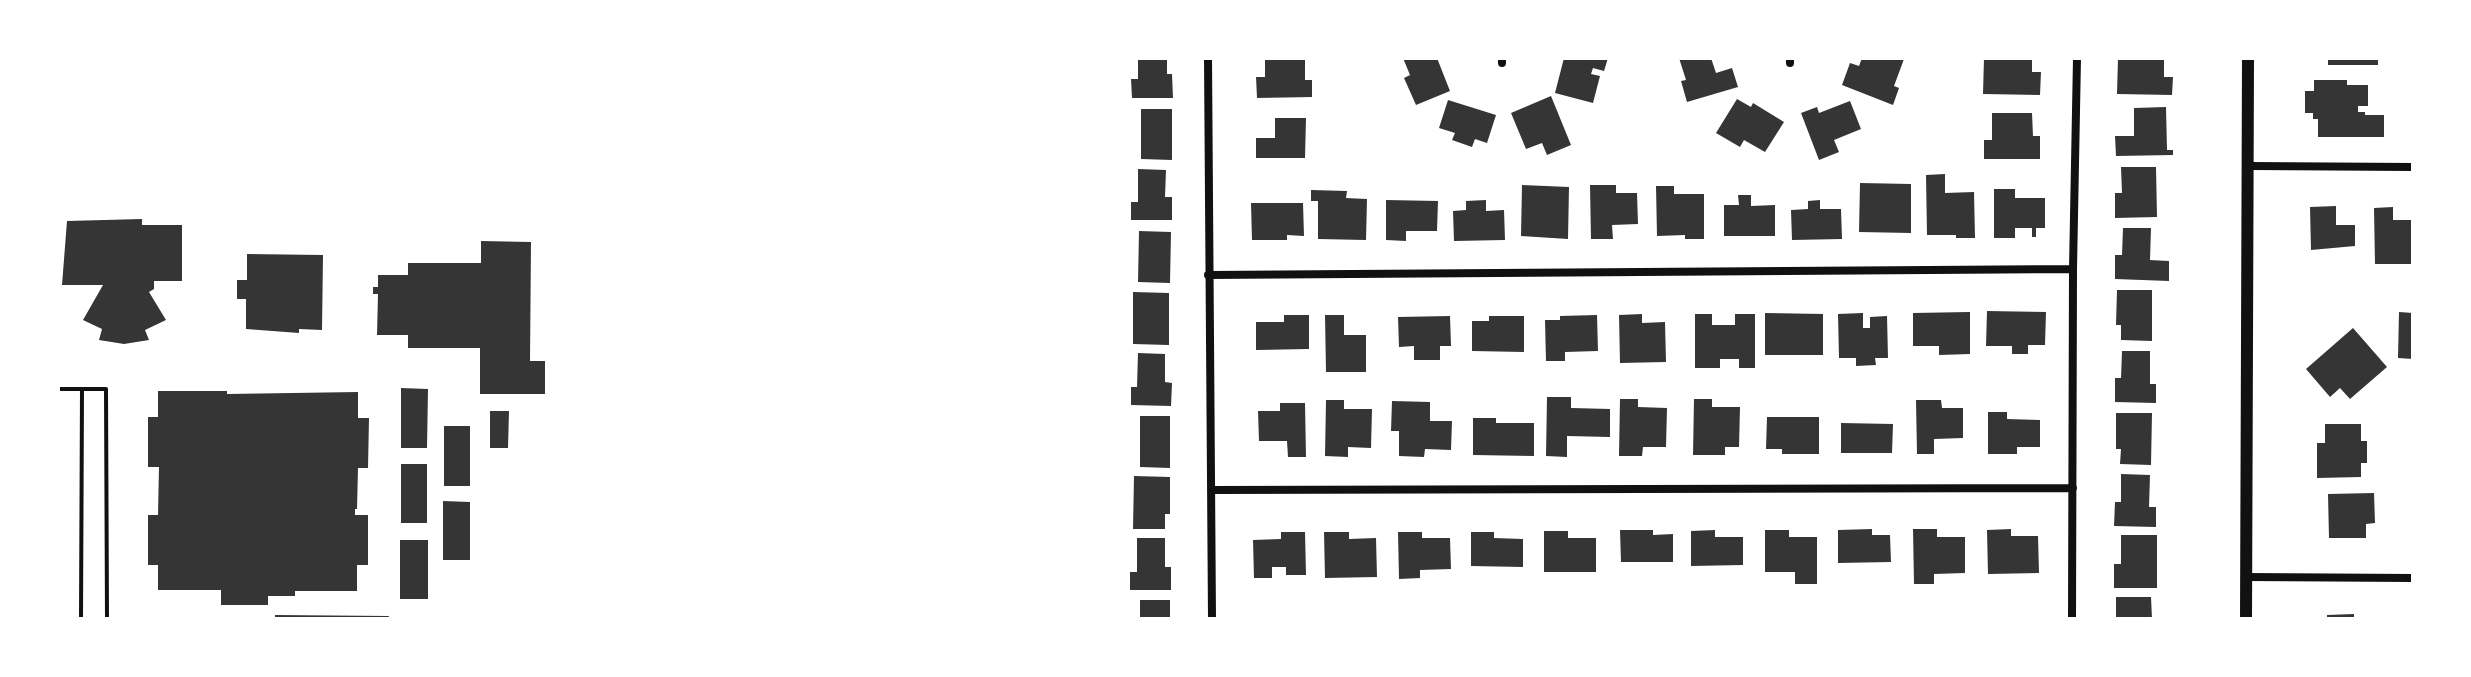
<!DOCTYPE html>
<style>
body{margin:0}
#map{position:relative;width:2471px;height:677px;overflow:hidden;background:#fff;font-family:Barlow,sans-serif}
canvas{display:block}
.frame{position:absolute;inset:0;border:60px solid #fff;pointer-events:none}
</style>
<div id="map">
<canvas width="2471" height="677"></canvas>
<div class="frame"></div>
</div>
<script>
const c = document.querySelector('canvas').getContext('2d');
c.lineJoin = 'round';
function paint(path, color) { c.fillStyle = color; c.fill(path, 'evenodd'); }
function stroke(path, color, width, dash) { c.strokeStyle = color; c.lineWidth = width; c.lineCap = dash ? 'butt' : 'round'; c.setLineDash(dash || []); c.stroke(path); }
const building = new Path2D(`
 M1138,58H1167V74H1172L1173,98H1132L1131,79H1138Z
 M1265,58H1305V80H1312V97L1257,98L1256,77H1265Z
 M1403,58H1437L1450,91L1416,105L1404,78L1410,75Z
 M1564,58H1608L1604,71L1593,68L1591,74L1600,76L1593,103L1555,93Z
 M1679,58H1711L1716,73L1732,68L1738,87L1687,102L1681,81L1686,80Z
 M1862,58L1904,59L1894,86L1899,88L1893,105L1842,85L1850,63L1859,66Z
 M1984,58H2032V72H2041L2040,95L1983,94Z
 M2118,58H2164V77H2173L2172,95L2117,94Z
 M2328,58H2378V65H2328Z
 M2314,80H2347V85H2368V106H2358V112H2365V115H2384V137H2318V119H2313V113H2305V91H2314Z
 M1551,96L1571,145L1547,155L1542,143L1526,149L1511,113Z
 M1737,99L1751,107L1753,103L1784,122L1765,152L1744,140L1740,147L1716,133Z
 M1448,100L1496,115L1487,143L1475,139L1472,147L1452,140L1455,133L1439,128Z
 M1850,101L1861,129L1834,140L1839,152L1819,160L1801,113L1817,107L1819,113Z
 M2166,107L2167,150H2173V155L2116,156L2115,136H2134V108Z
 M1141,109H1172V160L1141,159Z
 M1992,113H2032L2033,136H2040V159H1984V140H1992Z
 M1275,118H1306L1305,158H1256V138H1275Z
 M2121,167H2156L2157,217L2115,218V193H2122Z
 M1138,169L1166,170L1165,197H1172V220H1131V202H1138Z
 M1945,174V193L1974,192L1975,238H1956V235H1927L1926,175Z
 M1860,183L1911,184V233L1859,232Z
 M1522,185L1569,187L1568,239L1521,236Z
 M1590,185H1616V193H1637L1638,224L1612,225L1613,239H1591Z
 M1656,186H1674V194H1704V239H1685V235L1657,236Z
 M1994,189H2015V198H2045V228H2036V237H2032V228H2015V238H1994Z
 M1311,190L1347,191L1346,198L1367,199L1366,240L1318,239V201H1311Z
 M1738,195H1751V206L1775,205V236H1724V205H1739Z
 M1386,200L1438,201L1437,231H1406V241L1386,240Z
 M1486,200V211L1504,210L1505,240L1454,241L1453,211L1466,210V201Z
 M1820,200V209H1841L1842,239L1792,240L1791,210L1808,209V201Z
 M1251,203H1303L1304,236L1287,235V240H1252Z
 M2336,206V225H2355V246L2311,250L2310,207Z
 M2393,207V220H2413V264H2375L2374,208Z
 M142,219V225H182V281H154V289L149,292L166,320L145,330L149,340L124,344L99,340L102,329L83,320L103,285H62L67,221Z
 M2123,228H2151L2150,260L2169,261V281L2115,279V255H2122Z
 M1139,231L1171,232L1170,283L1138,282Z
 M481,241L531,242L530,361H545V394H480V348H408V335H377L378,294H373V287H378V275H408V263H481Z
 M247,254L323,255L322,330L299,329V333L246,329V299H237V280H247Z
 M2117,290H2152V341L2121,340V325H2116Z
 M1133,292L1169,293V345L1133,344Z
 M1987,311L2046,312L2045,345H2028V354H2012V346H1986Z
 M1970,312V354L1939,355V346H1913V313Z
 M2399,312L2413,313V359L2398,358Z
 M1765,313L1823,314V355H1765Z
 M1863,313V328H1870V317L1887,316L1888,358H1875L1876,365L1856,366V358H1839L1838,314Z
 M1642,314V323L1665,322L1666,362L1620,363L1619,315Z
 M1695,314H1712V325H1735V314H1755V368H1739V359H1720V368H1695Z
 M1284,315H1309V349L1256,350V322H1284Z
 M1325,315H1344V335H1366V372H1326Z
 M1597,315L1598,351L1565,352V361H1546L1545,320H1560V316Z
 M1450,316L1451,346H1440V360H1414V346L1399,347L1398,317Z
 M1489,316H1524V352L1472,351V321H1489Z
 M2353,328L2387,367L2350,399L2340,388L2330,397L2306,369Z
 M2122,351H2150V384H2156V403L2115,402V378H2121Z
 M1138,353L1165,354V382L1172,383L1171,406L1131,405V387H1137Z
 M401,388L428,389L427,448H401Z
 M158,391H227V394L358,392V418H369L368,468H358L357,509H355V515H368V565H357V591H295V596H268V605H221V590H158V565H148V515H158L159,467H148V417H158Z
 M1547,397H1571V408L1610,409V437L1567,436V457L1546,456Z
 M1620,399H1638V407L1667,408L1666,447H1643L1642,456H1619Z
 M1694,399H1712V407H1740L1739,447H1725V455H1693Z
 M1326,400H1344V409H1372L1371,448L1348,447V457L1325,456Z
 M1916,400H1941L1942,408H1963V438L1934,439V454H1917Z
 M1392,401L1430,402V421H1452L1451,450L1425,449L1424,457L1399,456V431H1391Z
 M1280,403H1305L1306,457H1288L1287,441H1259L1258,411H1280Z
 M490,411H509L508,448H490Z
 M1988,412H2007V419L2040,420V447H2017V454H1988Z
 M2116,413H2152L2151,465L2120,464L2121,449H2116Z
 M1140,416H1170V468L1140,467Z
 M1767,417H1819V454H1782V449H1766Z
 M1473,418H1496V423H1534V456L1473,455Z
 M1841,423L1893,424L1892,453H1841Z
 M2325,424H2361V441H2367V463H2361V477L2317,478V443H2325Z
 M444,426H470V486H444Z
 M401,464H427V523H401Z
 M2121,474L2150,475L2149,507H2156V527L2114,526L2115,502H2121Z
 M1134,476L1170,477V514H1165V529H1133Z
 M2374,493L2375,523L2366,524V538H2329L2328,494Z
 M443,501L470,502V560H443Z
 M1872,529V535H1890L1891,562L1838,563V530Z
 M1913,529H1937V537H1965V573L1934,574V584H1914Z
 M2011,529V536H2038L2039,573L1988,574L1987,530Z
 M1620,530H1653V535L1673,534V562H1621Z
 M1715,530V537H1743V565L1691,566V531Z
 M1765,530H1789V537H1817V584H1795V572H1765Z
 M1544,531H1568V538H1596V572H1544Z
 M1281,532H1305L1306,575H1286V567H1272V578H1254L1253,540L1281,539Z
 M1324,532H1349V539L1376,538L1377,577L1325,578Z
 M1398,532H1422V538H1450L1451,569L1420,570V578L1399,579Z
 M1471,532H1494V538L1523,539V567L1471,566Z
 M2121,535H2157V588H2114V564H2121Z
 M1137,538H1165V567H1171V590H1130V572H1137Z
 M400,540H428V599H400Z
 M2116,597H2151L2152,619H2116Z
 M1140,600H1170V619H1140Z
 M2354,614V619H2327V615Z
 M275,615L389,616L388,619H275Z`);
const service = new Path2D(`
 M58,389H82L81,619
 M82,389H106L107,619`);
const minor = new Path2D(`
 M1208,58L1212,619
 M1502,58V63
 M1790,63V58
 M2249,166L2413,167
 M1208,275L2073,269
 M1211,490L2073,488
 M2246,577L2413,578
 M2072,619L2073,269L2077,58`);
const secondary = new Path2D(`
 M2246,619L2248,58`);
paint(building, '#353535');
stroke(service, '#111', 4);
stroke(minor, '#111', 8);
stroke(secondary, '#111', 12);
</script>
